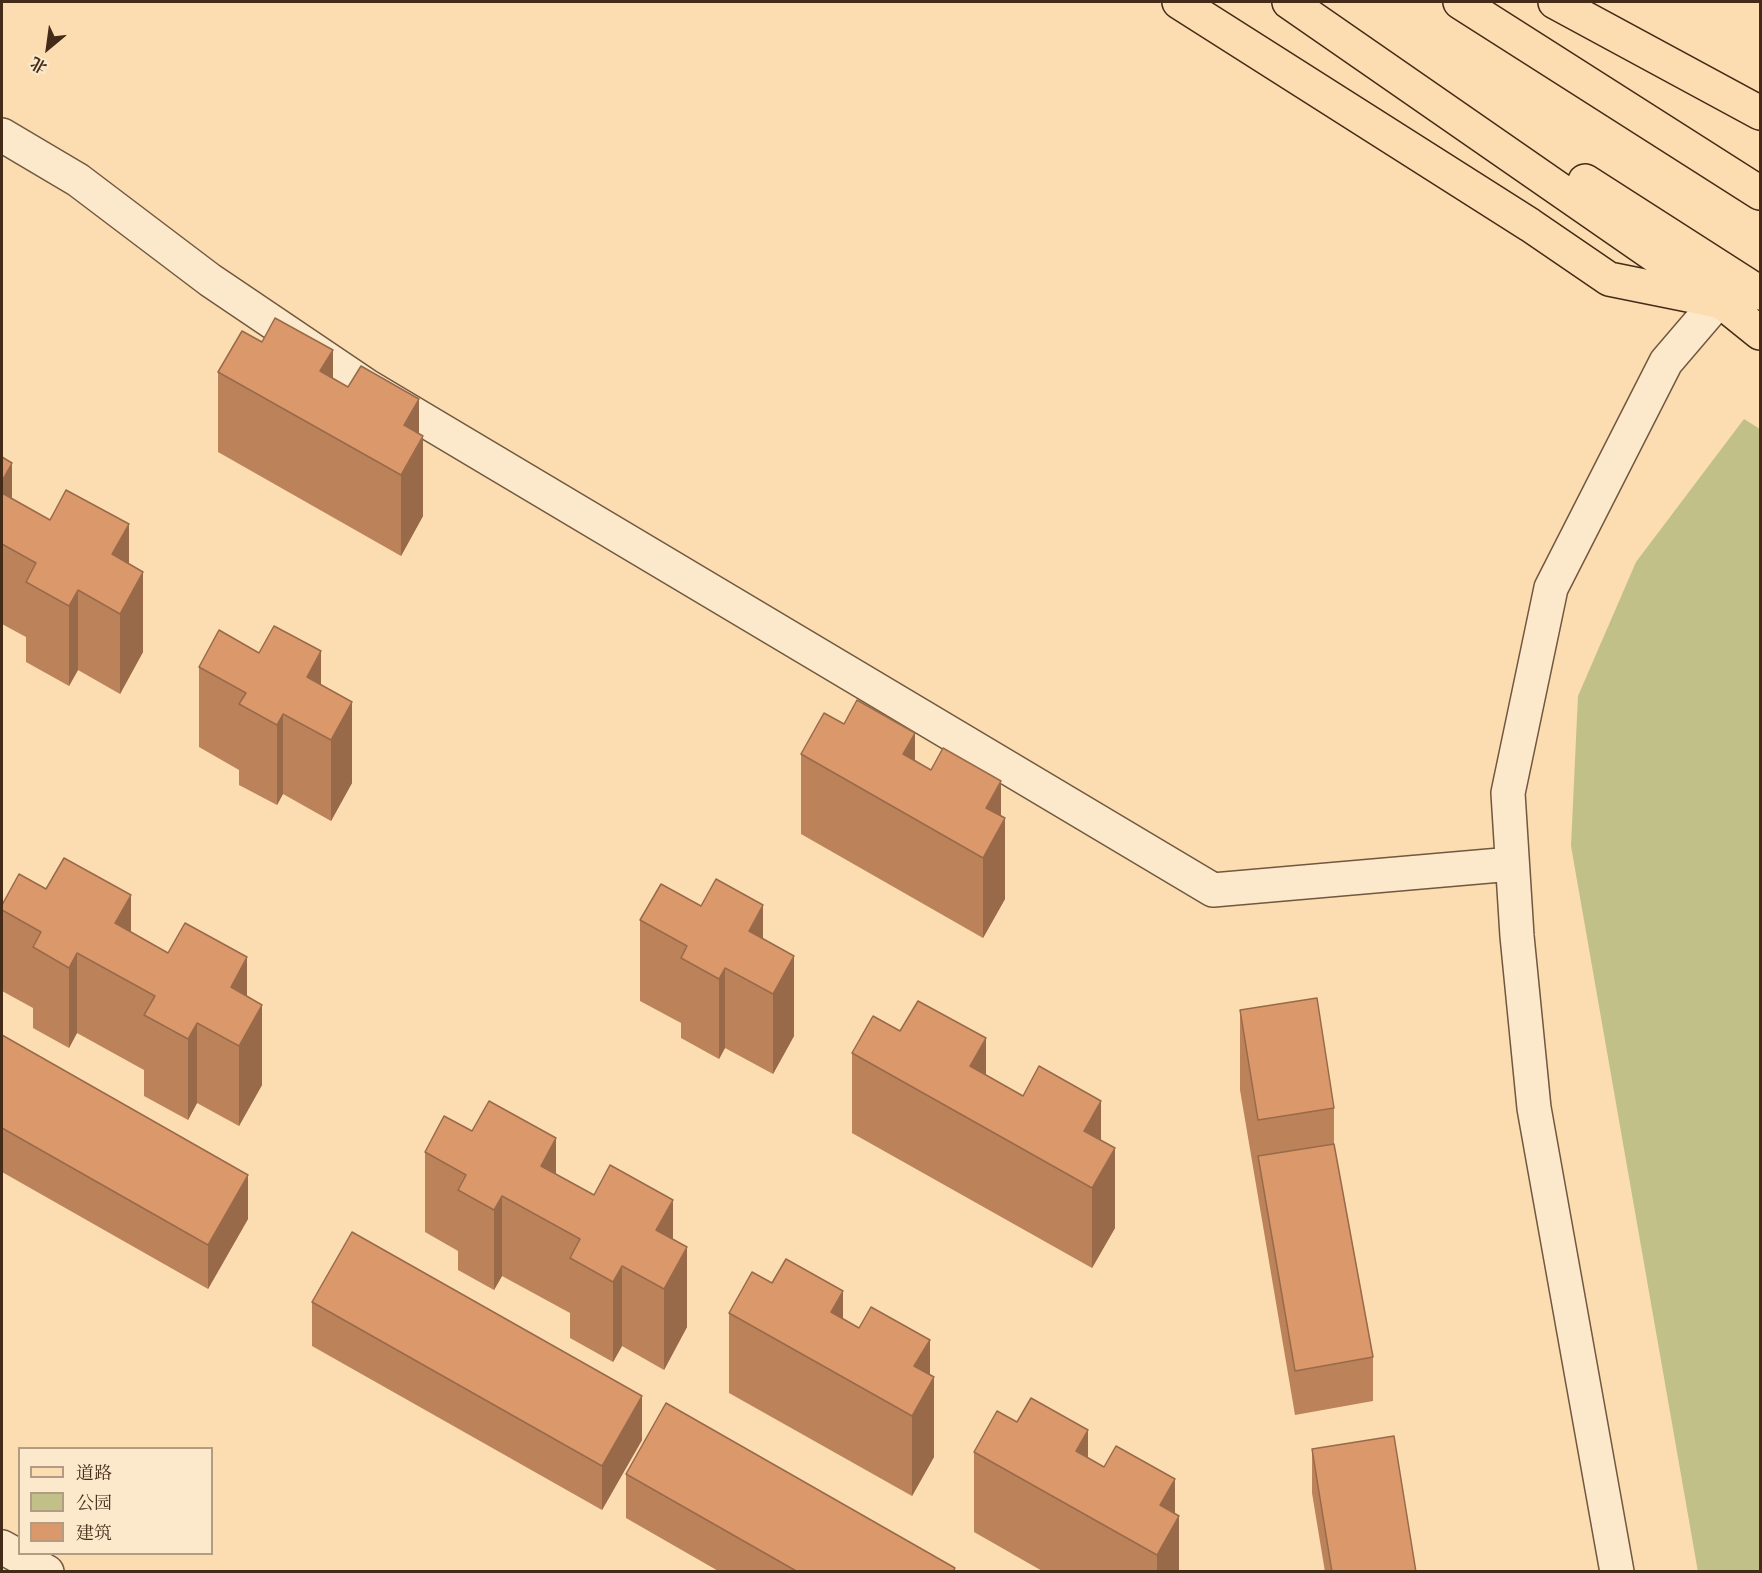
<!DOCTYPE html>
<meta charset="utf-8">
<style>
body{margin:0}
#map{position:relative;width:1762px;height:1573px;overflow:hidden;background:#fbddb1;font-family:"IM FELL English","Noto Serif SC",serif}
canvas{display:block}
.frame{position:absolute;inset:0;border:3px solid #432b17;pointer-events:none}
.legend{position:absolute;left:18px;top:1447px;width:195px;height:108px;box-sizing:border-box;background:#fce9cc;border:2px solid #b29d84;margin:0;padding:8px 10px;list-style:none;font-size:18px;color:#432b17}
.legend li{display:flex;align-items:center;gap:12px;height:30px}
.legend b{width:30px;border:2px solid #b29d84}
.north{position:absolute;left:18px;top:18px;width:60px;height:60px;-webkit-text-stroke:4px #fce9cc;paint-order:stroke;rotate:209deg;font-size:16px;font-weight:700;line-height:24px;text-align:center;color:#432b17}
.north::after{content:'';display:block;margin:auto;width:21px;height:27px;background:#432b17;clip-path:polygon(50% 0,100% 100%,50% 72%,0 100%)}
</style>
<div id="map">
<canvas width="1762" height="1573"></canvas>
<div class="frame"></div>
<ul class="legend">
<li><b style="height:8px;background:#fbddb1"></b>道路</li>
<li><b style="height:16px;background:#c1c089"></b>公园</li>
<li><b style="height:16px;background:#db986a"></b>建筑</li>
</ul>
<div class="north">北</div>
</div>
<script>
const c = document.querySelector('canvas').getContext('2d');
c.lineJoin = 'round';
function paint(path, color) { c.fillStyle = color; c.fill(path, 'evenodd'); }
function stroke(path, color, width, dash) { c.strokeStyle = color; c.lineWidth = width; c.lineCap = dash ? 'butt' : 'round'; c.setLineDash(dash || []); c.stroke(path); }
const green = new Path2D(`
 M1744,419L1760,429V1571L1698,1572L1571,846L1578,696L1636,562Z`);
const minor = new Path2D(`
 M2,135L78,180L210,280L367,386L1213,890L1512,864
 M2,1547L47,1572
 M1617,1572L1534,1108L1517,936L1508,793L1551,588L1666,362L1719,300`);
const major = new Path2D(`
 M1179,2L1530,225L1609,279L1723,302`);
const highway = new Path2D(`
 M1289,2L1719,300L1760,333
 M1460,2L1760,193
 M1555,2L1760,113
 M1585,181L1760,293`);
const wall = new Path2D(`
 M262,342L333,378L419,434L423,516L401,556L218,452V372Z
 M2,457L12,499L129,564L143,652L120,694L78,670L69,686L26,662V637L2,624Z
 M259,653L321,685L352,783L331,821L283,794L277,805L239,785V770L199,747V667Z
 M844,724L915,760L1001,816L1005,899L983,938L801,834V754Z
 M46,889L131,932L247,997L262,1085L239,1126L197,1103L188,1120L144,1096V1070L77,1033L69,1048L33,1028V1008L2,991V905Z
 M701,906L763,939L794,1036L773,1074L725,1048L719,1059L681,1038V1023L640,1001V920Z
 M1240,1010L1334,1108V1144L1373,1357V1401L1295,1415L1240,1090Z
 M900,1031L986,1075L1101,1140L1115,1228L1092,1268L852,1133V1053Z
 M2,1035L248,1219L208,1289L2,1172Z
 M472,1131L556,1174L673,1239L687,1327L664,1370L622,1346L613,1362L570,1338V1313L502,1276L494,1290L458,1270V1251L425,1232V1152Z
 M772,1283L843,1319L930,1375L934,1457L912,1496L729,1393V1313Z
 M312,1302L642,1440L602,1510L312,1346Z
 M1017,1422L1088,1458L1175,1514L1179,1572H1044L974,1532V1452Z
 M1312,1449L1416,1572H1325L1312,1493Z
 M626,1474L955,1572H720L626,1518Z`);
const shadedWall = new Path2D(`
 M333,350V430L320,371Z
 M419,399V444L423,436V516L401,556V475L404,425Z
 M12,463V543L2,544V481Z
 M129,524V598L143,572V652L120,694V614L112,554Z
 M78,590V670L69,686V606Z
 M321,651V732L307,677Z
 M352,702V783L331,821V740Z
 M283,714V794L277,805V725Z
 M915,733V813L903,754Z
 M1001,781V826L1005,818V899L983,938V858L986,808Z
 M131,895V975L115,923Z
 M763,905V985L749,931Z
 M77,953V1033L69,1048V968Z
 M794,956V1036L773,1074V994Z
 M247,957V1031L262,1005V1085L239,1126V1046L231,987Z
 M725,968V1048L719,1059V979Z
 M197,1023V1103L188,1120V1039Z
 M986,1038V1119L970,1066Z
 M1101,1101V1173L1115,1148V1228L1092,1268V1188L1084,1131Z
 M556,1138V1218L541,1166Z
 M248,1175V1219L208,1289V1245Z
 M502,1196V1276L494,1290V1210Z
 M673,1200V1273L687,1247V1327L664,1370V1289L656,1230Z
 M622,1266V1346L613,1362V1282Z
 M843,1291V1371L831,1312Z
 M930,1340V1384L934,1377V1457L912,1496V1416L914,1366Z
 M642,1396V1440L602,1510V1466Z
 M1088,1430V1510L1076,1451Z
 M1175,1479V1523L1179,1516V1572H1157V1555L1160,1505Z`);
const building = new Path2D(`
 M275,318L333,350L320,371L348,387L361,366L419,399L404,425L423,436L401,475L218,372L242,331L262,342Z
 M2,457L12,463L2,481Z
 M66,490L129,524L112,554L143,572L120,614L78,590L69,606L26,582L36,563L2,544V493L50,520Z
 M274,626L321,651L307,677L352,702L331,740L283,714L277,725L239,704L246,693L199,667L219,630L259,653Z
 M857,700L915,733L903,754L931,770L943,748L1001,781L986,808L1005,818L983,858L801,754L824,713L844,724Z
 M64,858L131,895L115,923L168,953L185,923L247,957L231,987L262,1005L239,1046L197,1023L188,1039L144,1015L155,996L77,953L69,968L33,947L41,932L2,910V905L19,874L46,889Z
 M716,879L763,905L749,931L794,956L773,994L725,968L719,979L681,958L687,946L640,920L661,884L701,906Z
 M1317,998L1334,1108L1258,1120L1240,1010Z
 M918,1001L986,1038L970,1066L1023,1096L1039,1066L1101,1101L1084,1131L1115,1148L1092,1188L852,1053L873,1016L900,1031Z
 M2,1035L248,1175L208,1245L2,1128Z
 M489,1101L556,1138L541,1166L594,1195L610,1165L673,1200L656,1230L687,1247L664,1289L622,1266L613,1282L570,1258L580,1239L502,1196L494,1210L458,1190L466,1175L425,1152L444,1116L472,1131Z
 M1334,1144L1373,1357L1295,1371L1258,1156Z
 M352,1232L642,1396L602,1466L312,1302Z
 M786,1259L843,1291L831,1312L859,1328L871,1307L930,1340L914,1366L934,1377L912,1416L729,1313L752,1272L772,1283Z
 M1031,1398L1088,1430L1076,1451L1104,1467L1116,1446L1175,1479L1160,1505L1179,1516L1157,1555L974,1452L997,1411L1017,1422Z
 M666,1403L955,1568L953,1572H798L626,1474Z
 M1394,1436L1416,1572H1332L1312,1449Z`);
paint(green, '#c1c089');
stroke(minor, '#71583e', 36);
stroke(major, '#432b17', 36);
stroke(highway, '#432b17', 36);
stroke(minor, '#fce9cc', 33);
stroke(major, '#fbddb1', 33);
stroke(highway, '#fbddb1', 33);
paint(wall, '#bc835b');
paint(shadedWall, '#996a4a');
paint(building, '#db986a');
stroke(building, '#996a4a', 1.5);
</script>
